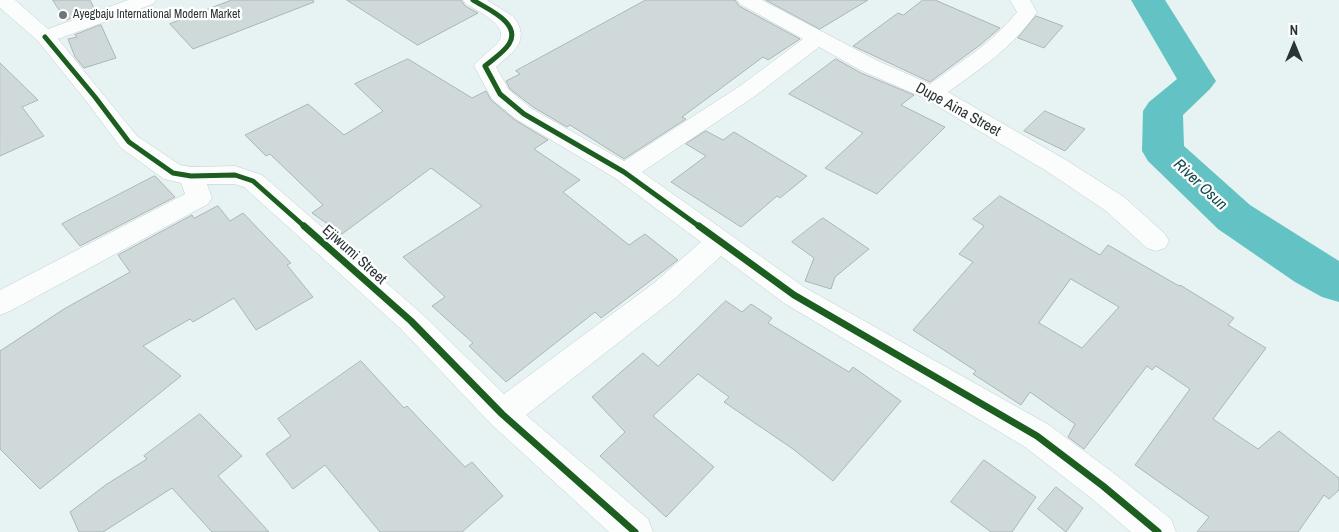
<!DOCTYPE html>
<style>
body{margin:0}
#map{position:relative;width:1339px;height:532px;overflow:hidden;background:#e7f3f3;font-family:"Archivo Narrow",sans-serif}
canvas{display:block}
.north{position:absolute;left:1269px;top:20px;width:50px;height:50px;-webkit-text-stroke:4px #fff;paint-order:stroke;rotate:0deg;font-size:14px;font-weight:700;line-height:20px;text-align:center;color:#2b3434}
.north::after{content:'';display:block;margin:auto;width:18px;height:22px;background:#2b3434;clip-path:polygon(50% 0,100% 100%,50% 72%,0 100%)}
</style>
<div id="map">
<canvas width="1339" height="532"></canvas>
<div class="north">N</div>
</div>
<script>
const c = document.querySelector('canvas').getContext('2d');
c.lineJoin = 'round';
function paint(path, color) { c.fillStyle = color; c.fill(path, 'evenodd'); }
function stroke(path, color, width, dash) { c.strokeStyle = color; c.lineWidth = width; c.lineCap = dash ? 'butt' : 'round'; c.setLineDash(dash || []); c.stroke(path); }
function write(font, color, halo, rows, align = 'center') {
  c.font = font + ' "Archivo Narrow",sans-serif'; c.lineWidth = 4.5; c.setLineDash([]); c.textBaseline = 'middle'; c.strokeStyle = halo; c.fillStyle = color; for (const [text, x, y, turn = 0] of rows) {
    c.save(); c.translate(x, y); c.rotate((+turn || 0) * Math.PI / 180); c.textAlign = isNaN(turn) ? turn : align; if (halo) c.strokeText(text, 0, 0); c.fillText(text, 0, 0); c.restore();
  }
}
const river = new Path2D(`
 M1131,0H1165L1216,81L1210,89L1183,115L1184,146L1250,205L1339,261V302L1322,297L1295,282L1218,229L1148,161L1142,151L1143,111L1149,102L1177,79Z`);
const building = new Path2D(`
 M53,0H90L95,10L66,20Z
 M232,0H313L314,2L193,49L170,24Z
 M347,0H461L465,6L478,13L418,45Z
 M646,0H735L739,6L800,39L768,60L763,57L682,117L686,119L624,159L570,125L567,127L533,107L510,89L506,81L520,74L516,71Z
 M766,0H868L820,29Z
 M923,0H935L1000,28L980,45L930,82L853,46L898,13L903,15Z
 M1036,16L1063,26L1044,48L1018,38Z
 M101,25L116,58L84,68L75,57L68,39L77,37L75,35Z
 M408,59L472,98L486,91L491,100L515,120L548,140L534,149L580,180L563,192L629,245L645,234L678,260L601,318L595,312L506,382L469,346L473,343L432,306L445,297L403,257L482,206L431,168L342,234L312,213L323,205L270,154L266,156L245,135L308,104L344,135L383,111L355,84Z
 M836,59L861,73L914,95L901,105L945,127L877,194L825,168L863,133L789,94Z
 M0,63L38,100L22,107L44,136L0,156Z
 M1045,111L1085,129L1065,151L1024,131Z
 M706,131L723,140L734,132L807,176L780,198L777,196L741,227L671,182L706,156L686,144Z
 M155,176L175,197L80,246L62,224Z
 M1000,196L1100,255L1108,245L1179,286L1180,285L1234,318L1228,325L1266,348L1213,419L1258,449L1279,431L1339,478V490L1329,499L1324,495L1298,532H1197L1209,517L1135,465L1190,389L1156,366L1152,370L1147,366L1084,449L1068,437L1075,424L1030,392L1021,405L973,374L976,371L913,330L973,262L959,254L984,226L973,219ZM1071,279L1119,307L1082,348L1039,323Z
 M218,206L230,221L243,213L291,263L287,265L313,297L256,330L234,298L193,322L190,319L143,346L181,376L40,489L0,449V351L64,309L130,272L118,255L192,215L194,218Z
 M823,218L869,249L835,277L831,289L805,281L814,258L792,242Z
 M726,301L742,312L751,304L772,318L768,323L849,372L853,367L901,401L833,481L793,449L724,402L729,397L698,374L653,416L714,467L666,517L600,456L625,432L592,397L643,353L658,366Z
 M361,361L404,408L407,406L465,467L472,462L503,496L462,532H380L325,465L293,489L266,454L291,436L278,419Z
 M200,414L242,456L218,476L269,532H212L172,488L103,532H79L70,512L107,484L147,459L144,456Z
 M984,460L1036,497L1012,532H991L951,502Z
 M1056,487L1083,508L1066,532L1038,509Z`);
const street = new Path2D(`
 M0,0H15L48,29L128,0H156L153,4L58,39L137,136L180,165L191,167L235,166L262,175L421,313L504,394L654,283L701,242L615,178L516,119L492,99L474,66C480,57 489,52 497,44C513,27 478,11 466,4L463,0H487L514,17C531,41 513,52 496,67L509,90L532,109L624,161L740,86L803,39L740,4L737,0H762L878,61L930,84C961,62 993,42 1017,12L1010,0H1030L1037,12C1013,47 982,68 948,92L1066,160L1124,197L1165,234L1169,241L1165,248L1156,251L1147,248L1106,211L1048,172L924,98L862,71L819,47L755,96L642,172L804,287L1049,425L1115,474L1171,519L1176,532H1131L1091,498L1025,447L784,303L721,256L674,299L526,415L648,519L653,532H609L491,424L401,329L244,187L234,184H207L212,198L208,204L10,311L0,315V290L185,194L181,183L164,179L121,148L87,102L38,41L0,8Z`);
const cyclewayFar1 = new Path2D(`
 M473,0C487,9 522,23 509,44C504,52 492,60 485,66L500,94L524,114L624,172L700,227
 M45,37L95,97L129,142L173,173L191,176L235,175L253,181L305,227`);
const cycleway = new Path2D(`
 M304,226L411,321L502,414L635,532
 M699,226L794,295L1037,436L1103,486L1158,532`);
const markers = [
 [63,15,5,"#6d7777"]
];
const farPoinames = [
 ["Ayegbaju International Modern Market",73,15]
];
const streetNames = [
 ["Dupe Aina Street",958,110,29],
 ["Ejiwumi Street",354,255,42]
];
const waterNames = [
 ["River Osun",1200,185,43]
];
paint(river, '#63c2c3');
paint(building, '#cfd9d9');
stroke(building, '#abb5b5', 1);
stroke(street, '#c2cccc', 1);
paint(street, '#fbfdfd');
stroke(cyclewayFar1, '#1b5e20', 5);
stroke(cycleway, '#1b5e20', 7);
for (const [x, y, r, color] of markers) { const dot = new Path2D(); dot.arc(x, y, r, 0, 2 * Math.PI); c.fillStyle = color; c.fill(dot); stroke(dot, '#fff', 2); }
write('12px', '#2b3434', '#fff', farPoinames, 'left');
write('15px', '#2b3434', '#fff', streetNames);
write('italic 16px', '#154b4b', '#fff', waterNames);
</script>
